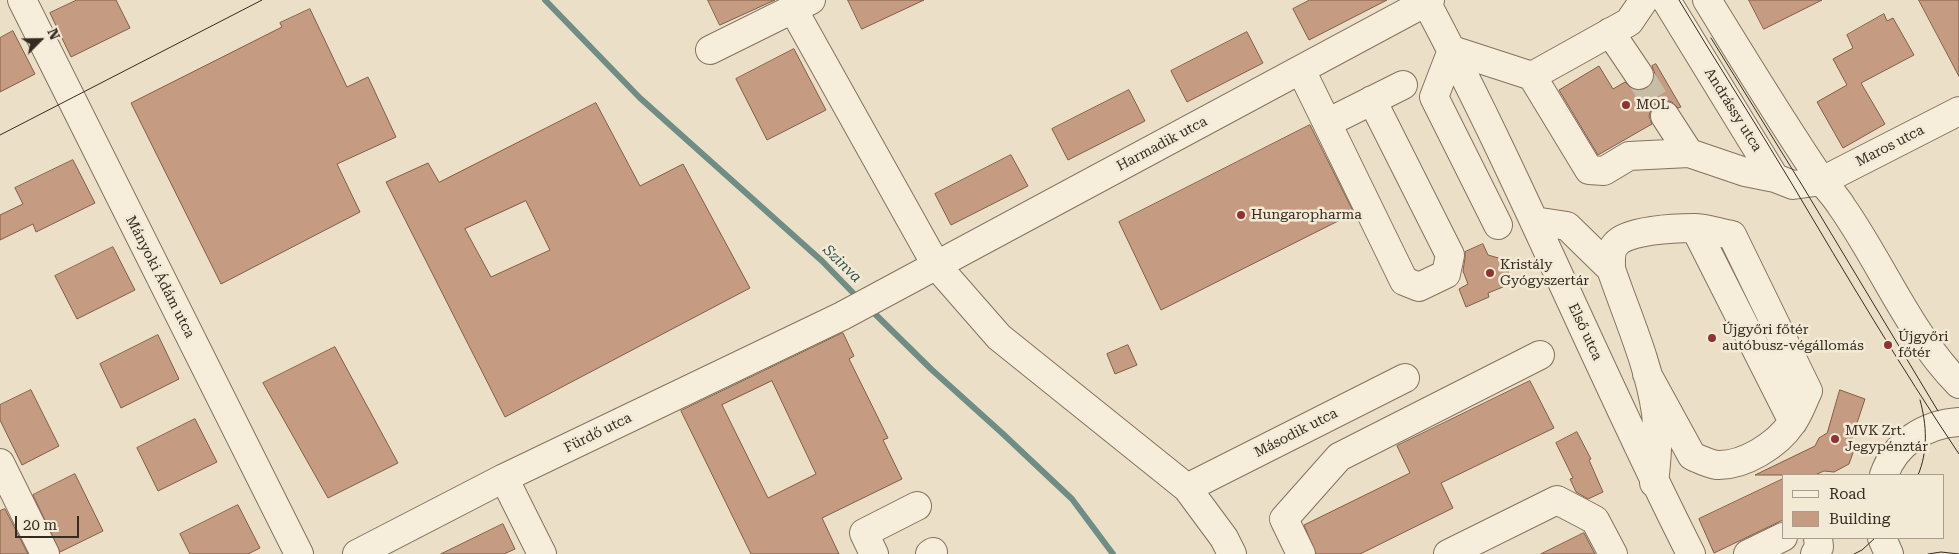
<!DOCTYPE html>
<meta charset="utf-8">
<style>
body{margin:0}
#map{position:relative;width:1959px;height:554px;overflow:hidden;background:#ebe0c7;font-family:"Roboto Serif",serif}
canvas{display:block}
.legend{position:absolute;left:1782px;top:474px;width:162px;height:65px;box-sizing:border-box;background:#f3ead6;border:1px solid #a89e8e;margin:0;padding:6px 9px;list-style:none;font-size:15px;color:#372b21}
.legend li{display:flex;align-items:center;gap:10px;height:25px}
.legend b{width:25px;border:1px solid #a89e8e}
.north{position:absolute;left:15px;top:15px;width:50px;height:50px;-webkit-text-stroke:4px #f3ead6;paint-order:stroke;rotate:67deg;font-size:14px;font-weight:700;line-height:20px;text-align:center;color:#372b21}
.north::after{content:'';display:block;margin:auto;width:18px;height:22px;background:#372b21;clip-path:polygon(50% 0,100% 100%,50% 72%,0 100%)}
.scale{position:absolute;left:15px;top:516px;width:64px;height:22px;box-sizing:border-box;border:2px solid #372b21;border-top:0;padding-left:6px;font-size:15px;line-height:18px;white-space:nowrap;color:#372b21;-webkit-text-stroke:4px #f3ead6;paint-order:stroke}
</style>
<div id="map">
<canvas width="1959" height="554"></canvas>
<ul class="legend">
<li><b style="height:6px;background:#f6edda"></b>Road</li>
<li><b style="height:14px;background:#c59c81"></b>Building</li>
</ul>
<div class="north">N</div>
<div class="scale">20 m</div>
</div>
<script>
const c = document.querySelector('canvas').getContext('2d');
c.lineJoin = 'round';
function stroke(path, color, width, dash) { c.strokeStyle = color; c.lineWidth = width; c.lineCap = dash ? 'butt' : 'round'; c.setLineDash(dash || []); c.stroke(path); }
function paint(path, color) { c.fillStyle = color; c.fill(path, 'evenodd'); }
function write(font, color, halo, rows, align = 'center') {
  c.font = font + ' "Roboto Serif",serif'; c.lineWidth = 5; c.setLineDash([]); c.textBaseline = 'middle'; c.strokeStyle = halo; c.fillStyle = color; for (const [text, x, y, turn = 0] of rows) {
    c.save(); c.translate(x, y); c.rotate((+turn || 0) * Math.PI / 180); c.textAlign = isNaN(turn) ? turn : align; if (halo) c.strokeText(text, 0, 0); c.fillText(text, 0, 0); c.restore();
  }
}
const stream = new Path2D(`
 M545,0L640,98L822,261L859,299
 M870,309L931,369L1002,433L1072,499L1113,554`);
const building = new Path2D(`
 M77,0H116L130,28L71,57L50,13Z
 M708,0H775L720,25Z
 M848,0H924L862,29Z
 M1310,0H1387L1309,40L1293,9Z
 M1749,0H1822L1764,29Z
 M1919,0H1959V76Z
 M310,9L347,87L368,77L396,137L337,164L360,212L221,284L131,103L282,27L280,23Z
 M1884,14L1887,21L1893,18L1914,55L1861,83L1885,124L1843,148L1817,102L1847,85L1833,59L1853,48L1847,35Z
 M13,31L35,74L0,92V38Z
 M1247,32L1263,63L1187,102L1171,71Z
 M794,49L826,110L767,140L736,79Z
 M1656,64L1681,107L1678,108L1672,102L1665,100L1657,103L1651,109L1649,116L1652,124L1598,155L1559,90L1599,66L1613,89L1625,82L1632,89L1641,90L1647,88L1653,82L1655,74L1652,66Z
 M1129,90L1145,121L1068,160L1052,129Z
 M596,103L640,186L683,164L750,288L505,417L386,182L428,163L439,182ZM526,201L550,250L491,277L465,229Z
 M1310,125L1354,213L1161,310L1119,222Z
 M1011,155L1028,186L951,225L935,194Z
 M73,160L95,203L36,232L33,224L0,240V215L23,204L15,188Z
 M1483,244L1488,255L1502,259L1509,273L1503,287L1488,293L1489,297L1466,307L1459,289L1468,284L1463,271L1465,258V252Z
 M113,247L135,290L77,319L55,276Z
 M843,333L854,356L849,359L888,438L883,440L902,479L822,518L839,554H751L681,411ZM772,381L816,474L768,498L722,405Z
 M158,335L179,379L121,408L100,364Z
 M1128,345L1137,365L1115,374L1107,354Z
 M335,347L398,463L328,498L263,383Z
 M1530,381L1554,428L1441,483L1453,508L1360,554H1316L1304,525L1410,473L1397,446Z
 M31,390L59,446L22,465L0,420V405Z
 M1840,390L1865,399L1851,441L1854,450L1849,464L1834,472L1824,471L1815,475H1755L1815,446L1819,438L1827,433Z
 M195,419L217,462L158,491L137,448Z
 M1577,432L1591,459L1589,460L1603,492L1588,499L1576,492L1570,479L1573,478L1556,443Z
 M75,474L103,531L60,552L33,495Z
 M1783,479V520L1714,553L1699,519Z
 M238,505L260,548L248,554H190L180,534Z
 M5,509L28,554H0V511Z
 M503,524L515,549L504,554H441Z
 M1584,533L1595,554H1541Z`);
const minorTunnel = new Path2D(`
 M1639,75L1665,116`);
const minor = new Path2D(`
 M22,0L299,554
 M1425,0C1522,181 1598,371 1691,554
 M1666,0L1775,178
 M1707,0C1744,60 1781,121 1821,180C1828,189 1836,197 1842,207C1882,264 1909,333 1959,384
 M793,9L936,265L999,337L1187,488L1224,538L1232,554
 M1610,32L1639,75
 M710,50L811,0
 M1452,50L1532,76L1589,170L1604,171L1629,156L1689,153L1745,172L1775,178L1793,185L1822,181L1959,111
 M1452,50L1434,97L1498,225
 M1301,70L1327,123L1403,85
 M1532,76L1629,22L1644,0
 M1665,116L1689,153
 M1327,123L1404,281L1419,287L1446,274L1450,255L1372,100
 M1534,221L1567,226L1611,269
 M1695,228L1793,422
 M1647,374L1692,456C1699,459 1709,464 1717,465C1744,466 1777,445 1792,423C1799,414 1803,401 1808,391L1732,235C1720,233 1706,228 1694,228C1676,228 1627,230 1616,244C1610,250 1611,261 1611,269C1627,316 1649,364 1656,413C1659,436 1657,459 1654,483
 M0,463L45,554
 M1884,475C1895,443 1926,424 1959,422
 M504,478L542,554
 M1187,488L1405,378
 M1882,538L1889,554
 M357,554L504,478L842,316L1430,0
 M874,554L864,533L917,506
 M930,554L933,552
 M1301,554L1284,519L1339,457L1540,355
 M1448,554L1557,500L1595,520L1613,554
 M1748,554L1783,537
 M1815,554L1819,547L1818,538`);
const tram = new Path2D(`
 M1679,0C1716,62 1755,122 1792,184C1846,275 1900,366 1959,454
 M1711,38L1802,185L1938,411
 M0,135L262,0
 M1918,475C1928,452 1927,425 1920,400
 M1854,554L1862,550L1875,538
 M1928,554L1941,552L1959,554`);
const markers = [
 [1626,105,5,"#8f3335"],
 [1241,215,5,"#8f3335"],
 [1490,273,5,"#8f3335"],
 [1712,338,5,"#8f3335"],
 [1888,345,5,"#8f3335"],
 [1835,439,5,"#8f3335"]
];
const poiNames = [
 ["MOL",1636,105],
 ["Hungaropharma",1251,215],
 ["Kristály",1500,265],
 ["Gyógyszertár",1500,281],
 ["Újgyőri főtér",1722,330],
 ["autóbusz-végállomás",1722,346],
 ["Újgyőri",1898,337],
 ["főtér",1898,353],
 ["MVK Zrt.",1845,431],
 ["Jegypénztár",1845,447]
];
const streetNames = [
 ["Andrássy utca",1733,110,58],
 ["Harmadik utca",1162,144,-28],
 ["Maros utca",1890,146,-27],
 ["Mányoki Ádám utca",160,277,63],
 ["Első utca",1585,332,65],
 ["Fürdő utca",598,433,-26],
 ["Második utca",1296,433,-27]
];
const waterNames = [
 ["Szinva",842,264,44]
];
stroke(stream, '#6f8d85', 6);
paint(building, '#c59c81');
stroke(building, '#825d46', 1);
stroke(minorTunnel, '#c7bca6', 28, [28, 14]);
stroke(minor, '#85725e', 30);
stroke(minor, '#f6edda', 28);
stroke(tram, '#372b21', 1);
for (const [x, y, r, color] of markers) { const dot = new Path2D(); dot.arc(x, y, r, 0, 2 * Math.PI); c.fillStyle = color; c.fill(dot); stroke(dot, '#f3ead6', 2); }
write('14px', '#372b21', '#f3ead6', poiNames, 'left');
write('14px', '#372b21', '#f3ead6', streetNames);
write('italic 15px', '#315552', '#f3ead6', waterNames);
</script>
